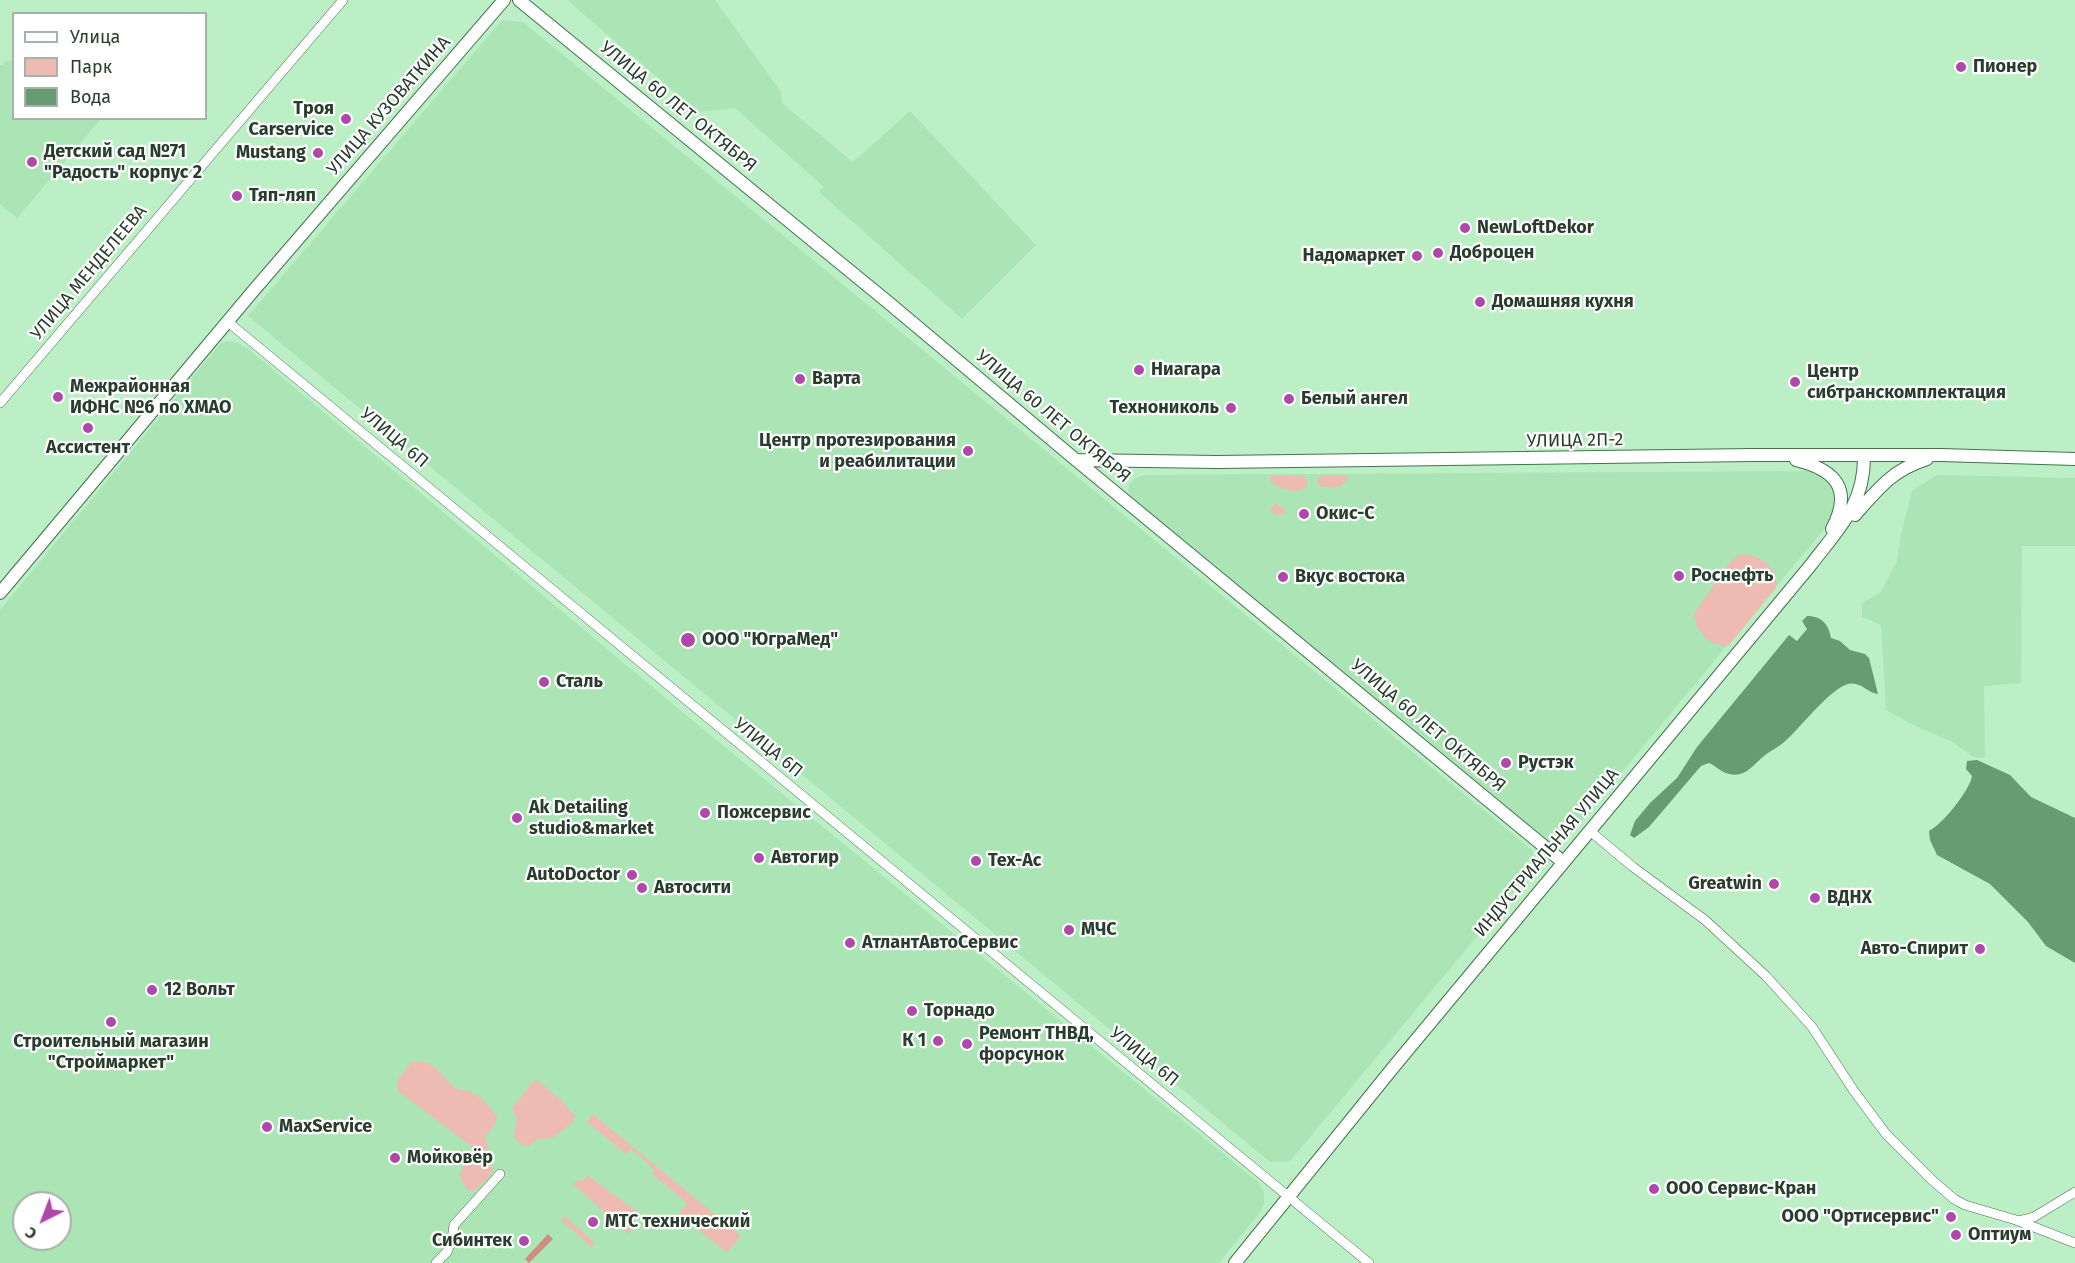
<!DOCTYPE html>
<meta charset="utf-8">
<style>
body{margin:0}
#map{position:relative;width:2075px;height:1263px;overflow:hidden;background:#bcefc5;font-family:"Fira Sans",sans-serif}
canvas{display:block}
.legend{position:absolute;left:12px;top:12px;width:195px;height:108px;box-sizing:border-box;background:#fff;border:2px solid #a9b1ab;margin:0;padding:8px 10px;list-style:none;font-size:18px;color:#283d2c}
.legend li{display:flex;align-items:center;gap:12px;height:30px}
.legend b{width:30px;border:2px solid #a9b1ab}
.north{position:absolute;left:12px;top:1191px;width:60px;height:60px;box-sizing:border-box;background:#fff;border:2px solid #a9b1ab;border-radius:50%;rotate:222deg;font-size:16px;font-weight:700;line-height:24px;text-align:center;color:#283d2c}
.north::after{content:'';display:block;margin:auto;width:21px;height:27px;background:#b047aa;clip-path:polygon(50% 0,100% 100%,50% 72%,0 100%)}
</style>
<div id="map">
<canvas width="2075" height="1263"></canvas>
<ul class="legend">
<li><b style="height:8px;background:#fff"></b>Улица</li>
<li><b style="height:16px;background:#edbbb2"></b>Парк</li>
<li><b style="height:16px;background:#679b72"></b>Вода</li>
</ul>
<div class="north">С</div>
</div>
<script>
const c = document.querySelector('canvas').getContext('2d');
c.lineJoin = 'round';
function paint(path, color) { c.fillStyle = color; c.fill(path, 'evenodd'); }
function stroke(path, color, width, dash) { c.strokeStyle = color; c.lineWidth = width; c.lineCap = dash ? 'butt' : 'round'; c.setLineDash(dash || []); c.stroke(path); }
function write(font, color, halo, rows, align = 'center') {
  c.font = font + ' "Fira Sans",sans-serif'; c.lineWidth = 4.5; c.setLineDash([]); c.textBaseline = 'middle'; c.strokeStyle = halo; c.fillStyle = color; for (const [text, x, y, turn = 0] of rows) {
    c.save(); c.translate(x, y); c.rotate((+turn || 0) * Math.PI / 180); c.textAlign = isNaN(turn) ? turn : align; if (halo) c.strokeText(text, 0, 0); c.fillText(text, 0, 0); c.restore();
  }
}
const built = new Path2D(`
 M569,0H715L781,92L782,103L853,162L910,111L1036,245L962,319L819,192L824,187L735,108L698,112L568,1Z
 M502,20L523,22L1532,850L1533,869L1290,1161L1270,1162L248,316Z
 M13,60L14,118L101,119L17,218L0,204V65H4L3,62Z
 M225,341L238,343L247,348L698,725L1258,1182L1264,1192V1204L1261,1211L1219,1263H0V610L219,345ZM24,1203H60V1239H24Z
 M1807,471L1816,474L1826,480L1832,487L1835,496L1836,505L1832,516L1826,527L1567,838L1548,840L1134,500L1128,492L1129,485L1134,479L1143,475Z
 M1937,475L2075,478V546H2022L2021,683L1984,686L1985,758L1973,757L1951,741L1919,728L1886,710L1881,625L1862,617V603L1881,592L1897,561L1901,534L1912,491Z`);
const green = new Path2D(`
 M1270,476H1304L1307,479L1308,486C1297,496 1282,489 1271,482Z
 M1321,476H1350L1340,487H1322L1318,485V478Z
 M1276,503L1285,510V514L1275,515L1271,512V507Z
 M1741,554C1760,554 1780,568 1776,588L1729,645C1713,650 1691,628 1695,612L1731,561Z
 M420,1061C437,1063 443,1079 457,1089C477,1091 486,1102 497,1117L495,1124L485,1138L488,1147L486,1153L493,1170L490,1176L474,1191C465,1191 460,1180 460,1172L474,1151L471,1146L398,1091L397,1081L412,1062Z
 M537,1080L561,1100L575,1116L573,1122L558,1134L552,1138L538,1139L528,1147L517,1141L514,1135L517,1119L512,1108L533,1082Z
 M593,1114L741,1236L727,1253L679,1214L687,1203L652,1174L655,1170L631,1149L626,1154L587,1122Z
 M587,1175L638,1212L631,1223L632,1230L629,1234L573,1184L577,1180L583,1181Z
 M565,1216L595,1243L591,1247L561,1220Z`);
const forest = new Path2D(`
 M548,1234L553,1239L529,1263L525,1259Z`);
const water = new Path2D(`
 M1807,616C1822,616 1829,625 1831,638L1840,641L1850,650L1865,654L1869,658L1878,694C1867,693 1861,681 1848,684C1829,689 1799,730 1783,743C1777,748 1770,751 1764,756C1753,765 1745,778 1729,774C1722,773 1716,766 1709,763L1701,766L1649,827L1634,838L1630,835L1635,821L1650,803L1677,778L1697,747L1789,635L1797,641L1807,629L1802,621Z
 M1977,760L2010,775L2031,797L2075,818V963L2046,946L2028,922L1990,884L1937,855L1930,840L1929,831C1942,825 1970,790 1972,776L1966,769L1967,761Z`);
const minor = new Path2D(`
 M228,322L1369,1263
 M0,403L343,0
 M1590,831L1633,867L1705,920L1766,976L1812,1027L1854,1091L1886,1134L1932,1180L1954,1199L1965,1205L2016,1220L2075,1243
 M2018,1221L2034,1217L2075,1192
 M436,1263L447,1252L452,1240L454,1225L500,1174`);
const secondary = new Path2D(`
 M519,0L889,303L1076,460L1563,862
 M1076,460L1217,462L1753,455H1941L2075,459
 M1796,460C1836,470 1853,489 1832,529
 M1855,515C1878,489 1892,470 1927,459
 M0,593L254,290L504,0
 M1235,1263L1396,1064L1810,566C1838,529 1865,505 1864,455`);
const markers = [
 [1961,67,6,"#b047aa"],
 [346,119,6,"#b047aa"],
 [318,153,6,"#b047aa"],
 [32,162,6,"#b047aa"],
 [237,196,6,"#b047aa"],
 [1465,228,6,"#b047aa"],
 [1438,253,6,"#b047aa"],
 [1417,256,6,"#b047aa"],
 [1480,302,6,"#b047aa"],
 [1139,370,6,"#b047aa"],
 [800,379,6,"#b047aa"],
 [1795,382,6,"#b047aa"],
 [58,397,6,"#b047aa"],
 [1289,399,6,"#b047aa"],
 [1231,408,6,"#b047aa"],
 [88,428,6,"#b047aa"],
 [968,451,6,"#b047aa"],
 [1304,514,6,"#b047aa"],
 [1679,576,6,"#b047aa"],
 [1283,577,6,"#b047aa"],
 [688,640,8,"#b047aa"],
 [544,682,6,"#b047aa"],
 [1506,763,6,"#b047aa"],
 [705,813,6,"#b047aa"],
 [517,818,6,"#b047aa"],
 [759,858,6,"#b047aa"],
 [976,861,6,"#b047aa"],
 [632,875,6,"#b047aa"],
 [1774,884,6,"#b047aa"],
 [642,888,6,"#b047aa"],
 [1815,898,6,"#b047aa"],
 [1069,930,6,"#b047aa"],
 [850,943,6,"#b047aa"],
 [1980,949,6,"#b047aa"],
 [152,990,6,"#b047aa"],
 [912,1011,6,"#b047aa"],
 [111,1022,6,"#b047aa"],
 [938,1041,6,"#b047aa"],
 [967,1044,6,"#b047aa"],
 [267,1127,6,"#b047aa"],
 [395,1158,6,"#b047aa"],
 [1654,1189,6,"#b047aa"],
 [1951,1217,6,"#b047aa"],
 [593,1222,6,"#b047aa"],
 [1956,1235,6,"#b047aa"],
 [524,1241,6,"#b047aa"]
];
const poiNames = [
 ["Пионер",1973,67],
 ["Троя",334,109,"right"],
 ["Carservice",334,130,"right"],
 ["Детский сад №71",44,152],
 ["\"Радость\" корпус 2",44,173],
 ["Mustang",306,153,"right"],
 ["Тяп-ляп",249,196],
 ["NewLoftDekor",1477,228],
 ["Доброцен",1450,253],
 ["Надомаркет",1405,256,"right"],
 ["Домашняя кухня",1492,302],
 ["Ниагара",1151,370],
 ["Центр",1807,372],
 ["сибтранскомплектация",1807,393],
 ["Варта",812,379],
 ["Межрайонная",70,387],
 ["ИФНС №6 по ХМАО",70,408],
 ["Белый ангел",1301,399],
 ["Технониколь",1219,408,"right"],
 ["Центр протезирования",956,441,"right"],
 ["и реабилитации",956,462,"right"],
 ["Ассистент",88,448,"center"],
 ["Окис-С",1316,514],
 ["Роснефть",1691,576],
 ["Вкус востока",1295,577],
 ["ООО \"ЮграМед\"",702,640],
 ["Сталь",556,682],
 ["Рустэк",1518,763],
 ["Ak Detailing",529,808],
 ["studio&market",529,829],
 ["Пожсервис",717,813],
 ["Автогир",771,858],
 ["Тех-Ас",988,861],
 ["AutoDoctor",620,875,"right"],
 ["Greatwin",1762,884,"right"],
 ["Автосити",654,888],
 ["ВДНХ",1827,898],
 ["МЧС",1081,930],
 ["АтлантАвтоСервис",862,943],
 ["Авто-Спирит",1968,949,"right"],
 ["12 Вольт",164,990],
 ["Торнадо",924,1011],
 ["Ремонт ТНВД,",979,1034],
 ["форсунок",979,1055],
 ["К 1",926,1041,"right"],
 ["Строительный магазин",111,1042,"center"],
 ["\"Строймаркет\"",111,1063,"center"],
 ["MaxService",279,1127],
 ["Мойковёр",407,1158],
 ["ООО Сервис-Кран",1666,1189],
 ["ООО \"Ортисервис\"",1939,1217,"right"],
 ["МТС технический",605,1222],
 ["Оптиум",1968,1235],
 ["Сибинтек",512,1241,"right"]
];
const streetNames = [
 ["УЛИЦА КУЗОВАТКИНА",389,106,-49],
 ["УЛИЦА 60 ЛЕТ ОКТЯБРЯ",678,107,39],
 ["УЛИЦА МЕНДЕЛЕЕВА",89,273,-50],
 ["УЛИЦА 60 ЛЕТ ОКТЯБРЯ",1053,417,40],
 ["УЛИЦА 6П",394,438,40],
 ["УЛИЦА 2П-2",1575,441,-1],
 ["УЛИЦА 60 ЛЕТ ОКТЯБРЯ",1428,726,40],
 ["УЛИЦА 6П",768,748,39],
 ["ИНДУСТРИАЛЬНАЯ УЛИЦА",1547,853,-50],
 ["УЛИЦА 6П",1144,1057,39]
];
paint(built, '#abe5b6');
paint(green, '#edbbb2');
paint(forest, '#cf8d82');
paint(water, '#679b72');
stroke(minor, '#43724d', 10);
stroke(secondary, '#43724d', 14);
stroke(minor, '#fff', 9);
stroke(secondary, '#fff', 12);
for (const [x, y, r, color] of markers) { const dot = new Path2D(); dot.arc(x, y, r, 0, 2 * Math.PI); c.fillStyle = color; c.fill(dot); stroke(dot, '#fff', 2); }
write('bold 18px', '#283d2c', '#fff', poiNames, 'left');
write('18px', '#283d2c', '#fff', streetNames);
</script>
